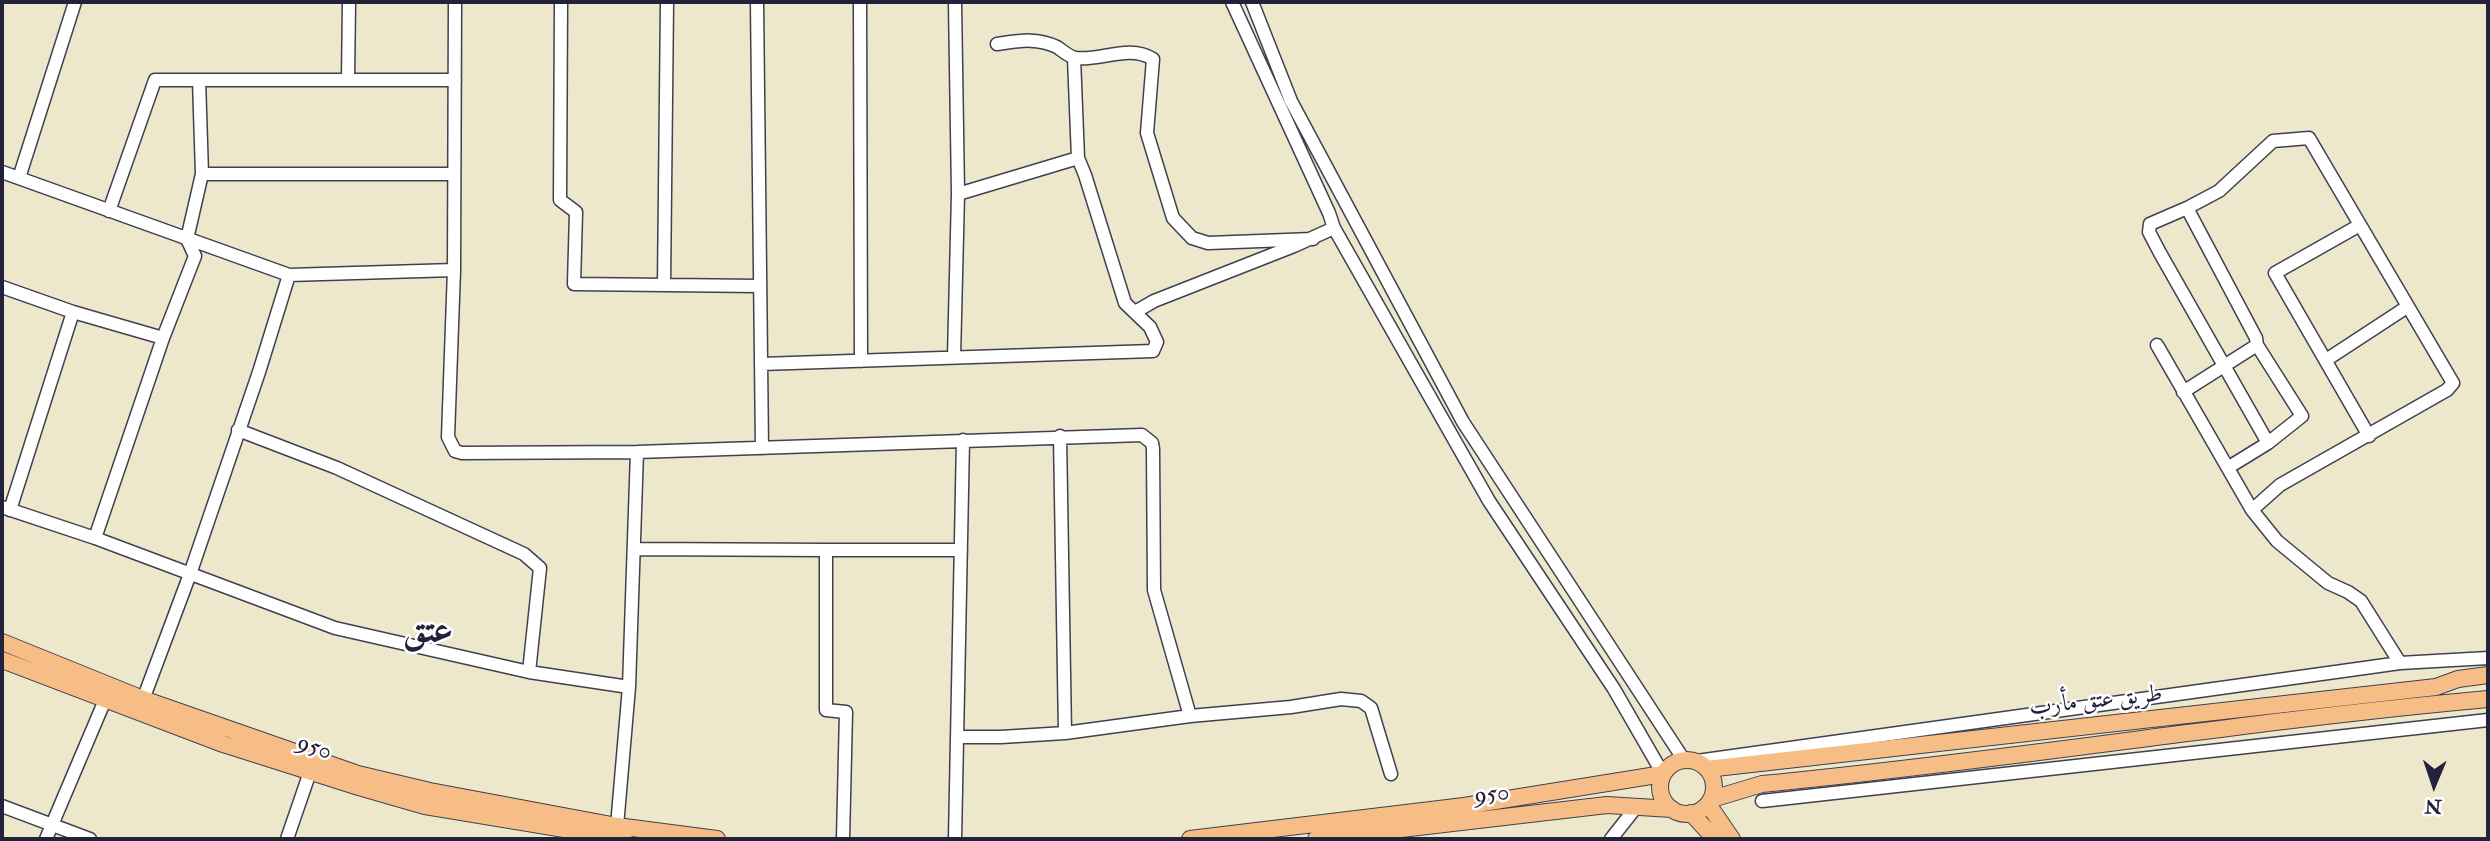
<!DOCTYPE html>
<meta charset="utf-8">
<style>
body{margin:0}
#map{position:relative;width:2490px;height:841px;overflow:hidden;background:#ede7cb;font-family:"IM FELL Double Pica",serif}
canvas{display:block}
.frame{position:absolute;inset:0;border:4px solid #22223b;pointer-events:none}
.north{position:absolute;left:2399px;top:750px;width:70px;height:70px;-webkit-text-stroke:5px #fff;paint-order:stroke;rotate:182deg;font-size:19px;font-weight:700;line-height:28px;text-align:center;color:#22223b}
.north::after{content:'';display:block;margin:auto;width:24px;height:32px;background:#22223b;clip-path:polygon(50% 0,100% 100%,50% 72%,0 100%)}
</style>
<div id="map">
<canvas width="2490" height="841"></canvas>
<div class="frame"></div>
<div class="north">N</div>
</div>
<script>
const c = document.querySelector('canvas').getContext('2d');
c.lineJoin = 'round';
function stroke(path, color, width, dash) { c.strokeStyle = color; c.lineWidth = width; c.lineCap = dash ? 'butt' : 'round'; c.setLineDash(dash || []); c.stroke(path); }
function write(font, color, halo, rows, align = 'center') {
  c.font = font + ' "IM FELL Double Pica",Amiri,serif'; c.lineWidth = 5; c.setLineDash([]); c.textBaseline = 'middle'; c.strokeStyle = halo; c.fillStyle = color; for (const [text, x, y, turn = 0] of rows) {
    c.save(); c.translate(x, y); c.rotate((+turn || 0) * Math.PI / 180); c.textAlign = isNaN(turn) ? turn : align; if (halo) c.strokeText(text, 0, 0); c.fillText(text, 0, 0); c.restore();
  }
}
const minor = new Path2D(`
 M455,2L454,270L448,437L455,451L462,453L637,452L1142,435L1152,443L1153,449L1154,590L1190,716
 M561,2L560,200L576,212L574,284L760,286
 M757,2L762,448
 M860,2L861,361
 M1232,2L1329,213L1334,228L1489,501L1614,689L1663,774
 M1252,2L1291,101L1463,422L1684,760
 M997,44C1018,41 1037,37 1057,47C1063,51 1069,57 1076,58C1101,61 1129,44 1153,59L1147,133L1173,218L1192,238L1208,243L1313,239
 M1074,58L1078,158
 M348,80L349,2
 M2,172L289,275L454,270
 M202,174H454
 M19,178L75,2
 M2187,208L2256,338L2257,345L2302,416L2268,443L2229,467
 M109,211L155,80H455
 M2360,225L2275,273L2369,436
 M664,285L667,2
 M2,287L73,312L163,338
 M1135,312L1154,301L1294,246L1334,228
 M2157,345L2252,510L2277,541L2328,583L2348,592L2361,601L2400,663
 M954,357L958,194L955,2
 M2326,360L2407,307
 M761,364L1153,351L1157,342L1150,327L1125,303L1085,175L1078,158L958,194
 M2183,392L2257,345
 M238,430L337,468L524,554L540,568L529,672
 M2,507L95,538L335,628L529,672L629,687
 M10,510L73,312
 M2252,510L2280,485L2447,390L2453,383L2309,138L2273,141L2219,191L2187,208L2150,224L2149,232L2160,253L2268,443
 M95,538L163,338L195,256L187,239L202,174L199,80
 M634,549L826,550V710L846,712L843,839
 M826,550H961
 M141,705L190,574L259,372L289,275
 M1065,733L1190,716L1291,707L1341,699L1361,701L1371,708L1391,774
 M957,737H1001L1065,733L1060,436
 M1697,761L2400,663L2488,658
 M1762,801L2488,720
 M2,806L90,839
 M617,826L629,687L637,452
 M46,839L105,700
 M287,839L310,772
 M955,839L963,440
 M1611,839L1637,806`);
const major = new Path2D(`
 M2,642L143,699L358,774L430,791L617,826L717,839
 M2,660L223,744L352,785L425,806L624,839
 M1660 787a27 27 0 1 1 54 0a27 27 0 1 1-54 0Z
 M1707,769L2436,687L2458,679L2488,675
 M1712,799L1762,784C2004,761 2245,721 2488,699
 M1708,804L1732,839
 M1691,813L1715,839
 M1190,839L1464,806L1663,774
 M1316,839L1607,805L1672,809`);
const streetNames = [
 ["طريق عتق مأرب",2096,702,-6],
 ["950",314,749,18],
 ["950",1492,796,-7]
];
const townNames = [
 ["عتق",428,633]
];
stroke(minor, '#404051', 15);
stroke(major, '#404051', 18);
stroke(minor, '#fff', 12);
stroke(major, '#f6be86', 16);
write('24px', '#22223b', '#fff', streetNames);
write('bold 38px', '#22223b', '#fff', townNames);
</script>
